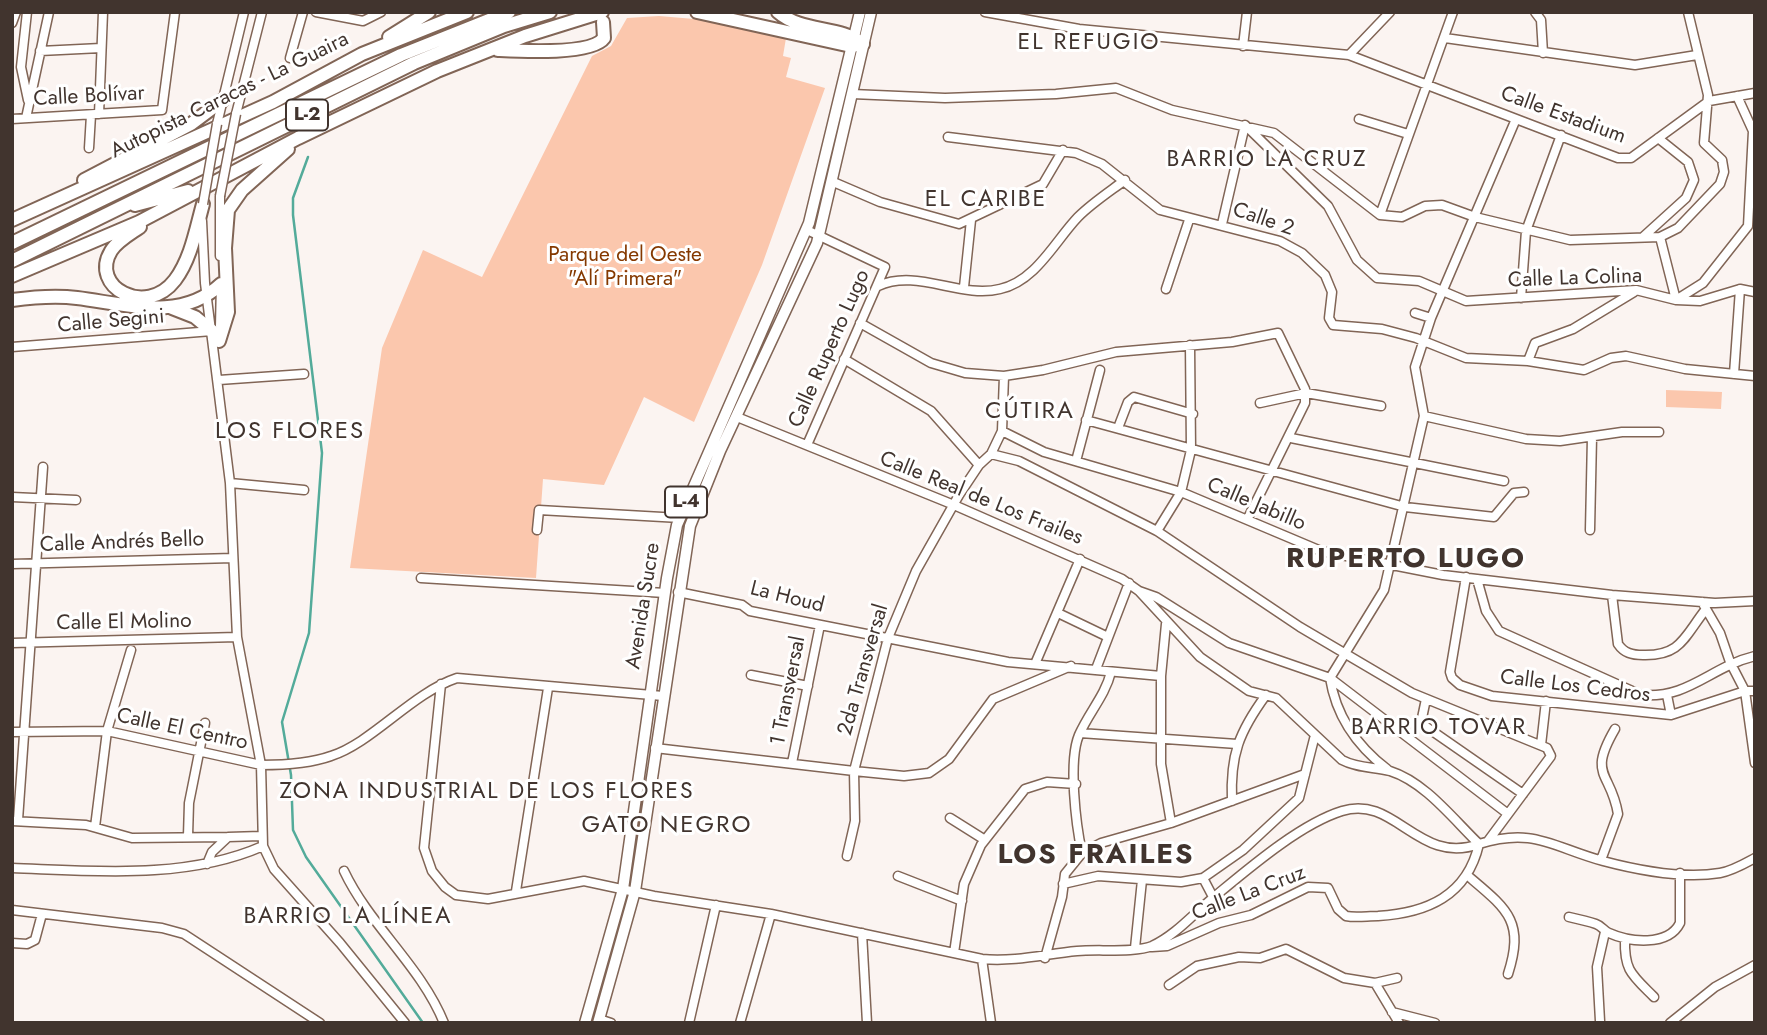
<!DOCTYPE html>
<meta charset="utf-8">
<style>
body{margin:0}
#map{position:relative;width:1767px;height:1035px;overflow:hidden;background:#fbf4f1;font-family:Jost,sans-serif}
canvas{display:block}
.frame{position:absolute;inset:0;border:14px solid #41342e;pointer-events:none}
</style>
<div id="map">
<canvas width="1767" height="1035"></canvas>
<div class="frame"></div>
</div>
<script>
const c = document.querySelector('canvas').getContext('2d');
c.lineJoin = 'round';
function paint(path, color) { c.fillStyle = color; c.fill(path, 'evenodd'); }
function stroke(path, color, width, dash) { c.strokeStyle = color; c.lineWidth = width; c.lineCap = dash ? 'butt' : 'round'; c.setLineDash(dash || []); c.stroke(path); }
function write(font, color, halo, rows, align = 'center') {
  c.font = font + ' Jost,sans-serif'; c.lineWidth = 6; c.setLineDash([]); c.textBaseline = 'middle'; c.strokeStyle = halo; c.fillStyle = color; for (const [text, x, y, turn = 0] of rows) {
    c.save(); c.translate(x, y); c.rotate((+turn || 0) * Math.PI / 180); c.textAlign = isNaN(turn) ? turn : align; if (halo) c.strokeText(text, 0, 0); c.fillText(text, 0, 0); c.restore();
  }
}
const green = new Path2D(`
 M659,16L706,20L786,38L783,56L791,58L786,77L825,88L762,265L694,422L644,397L604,485L543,479L536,578L350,568L382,348L423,250L482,277L592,56L611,46L627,18Z
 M1666,390L1722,392L1721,409L1666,407Z`);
const stream = new Path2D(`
 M308,157L293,198V215L322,453L309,633L282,722L291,775L293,830L306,857L423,1023`);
const minor = new Path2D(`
 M27,12L21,67L28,100
 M316,12L363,21L381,12
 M985,12L1079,29L1349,55L1618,158H1631L1709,101L1755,93
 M1535,12L1541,20L1543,53
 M12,23L16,12
 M1445,38L1635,65L1697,55
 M1243,46L1247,12
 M40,51L101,48
 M1349,55L1390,12
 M290,58L303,12
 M852,94L945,98L1056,94L1116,88L1172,110L1274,133L1380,215L1402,217L1425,206L1442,205L1475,217L1570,240L1660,237L1678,228L1720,184L1724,172L1722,160L1704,143L1708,95L1688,12
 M99,114L103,12
 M236,114L262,12
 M26,118L49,12
 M12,119L162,110L175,12
 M1359,119L1408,134
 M217,124L244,12
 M948,137L1076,153L1102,164L1160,210L1280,241L1302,253L1325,275L1332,292L1329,318L1333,325L1382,329L1416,338L1466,358L1528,361
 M89,148L91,115
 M831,181L880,202L959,224L1043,184L1063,150
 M1380,215L1453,12
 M202,221L205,283L230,483L237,637L261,765L263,846L274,869L340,943L405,1023
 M1222,224L1245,125L1328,206L1357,260L1377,278L1419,281L1466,301L1636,290L1676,300L1703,283L1748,226L1753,131L1737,96
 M1643,237L1686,198L1694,180L1688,162L1658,138
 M1660,237L1676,300L1700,301L1740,289L1755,292
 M220,256V196
 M878,286C917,268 960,299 1000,289C1036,281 1055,241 1078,217C1092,203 1109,192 1125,180
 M964,287L971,220
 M1166,289L1189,220
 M1634,292L1573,329L1535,343L1528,361L1584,370L1611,358L1626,356L1685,369L1755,376
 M1521,298L1526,231L1561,135
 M1415,313L1431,318
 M860,323L931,363L965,373L1004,376L1043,370L1116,352L1232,342L1278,333L1305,389V403L1248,518
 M220,326L221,283
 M12,347L212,331
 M844,359L931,411L979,465
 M1734,374L1740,289
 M219,380L304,374
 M1260,403L1306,393L1381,406
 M1424,416L1526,439L1560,441L1622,432H1659
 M1086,420L1405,507L1494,517L1514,493L1524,492
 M1118,428L1128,402L1134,397L1193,414
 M1002,431L1044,452L1181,492L1321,551L1443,575L1612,595L1715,603L1755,601
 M1291,438L1504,481
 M807,445L885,267L807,230
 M991,454L1002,431L1004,376
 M1076,461L1100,370
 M230,483L304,490
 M12,497L76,500
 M537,530L539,510L680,518
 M1590,530L1592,437
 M1157,531L1181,492L1191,450L1190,345
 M12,564L233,558
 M1466,577L1450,672L1452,678L1460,685L1492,696L1671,715L1745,691H1755
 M421,578L665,593
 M1477,579L1486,611L1499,631L1641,695C1689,699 1710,667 1755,656
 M1139,591L1156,597L1229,643L1330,678L1508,814
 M678,592L742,605L750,611L1008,662L1161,676
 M1612,595L1618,644C1624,653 1632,655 1643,655C1681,656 1684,637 1706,609
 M1702,602L1720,633L1730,662L1745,691L1755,763
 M1058,613L1108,637
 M1166,624L1161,676V764L1171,823
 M12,643L237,637
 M1035,664L1080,559
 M1096,669L1129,583
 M751,675L808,686
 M441,684L424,848L432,871L445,887L456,895L488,899L584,881L654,896L771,914L982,959C1016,962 1045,954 1077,951C1097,949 1135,953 1152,946C1176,935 1194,913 1214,897C1248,869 1300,824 1342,811C1395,794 1418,866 1479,844C1453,819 1425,782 1390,771C1373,767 1357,768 1342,760L1276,698L1249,691L1200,657L1139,591L1122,579L954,505L737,417
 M1667,695L1671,715
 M1426,699L1422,718L1425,726L1523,794
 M12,732L107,731L261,765C284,765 309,764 331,756C372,743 412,693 457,678L663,696
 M1080,733L1237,744
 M1541,745L1546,701
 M655,748L854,771L904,776L929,773L949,759L993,699L1071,666
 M792,763L820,625
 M1387,769C1357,746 1336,716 1330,678L1384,590L1424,416L1415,367L1431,318L1516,119
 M1232,801C1230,755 1239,732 1266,695
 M950,818L985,840
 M18,820L43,467
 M12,821L86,825L132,838L228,837
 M95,827L107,731L131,650
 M188,836L189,803L205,723
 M1082,853C1076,825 1068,761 1079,735C1089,712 1105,696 1111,672
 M847,856L855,821L854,771L888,638L916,571L959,495L979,465L991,454L1019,461L1157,531L1300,627L1412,693L1547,748L1551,756L1488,841
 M1601,860L1618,814C1611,771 1587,777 1615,729
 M207,864L212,852L228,837L261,836
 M12,868C94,871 186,880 263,846
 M344,871C370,926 421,966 444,1023
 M898,876L962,901
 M1468,876C1507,909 1525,921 1508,974
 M1203,878L1213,897
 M1063,884L1098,876L1181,882L1203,878L1243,850L1299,798L1315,735
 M516,891L548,688
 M12,910L162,928L184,934L320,1023
 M1569,917C1578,919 1587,921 1596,924C1602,926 1604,931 1609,933C1629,942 1668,947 1680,923V873
 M862,933L867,1023
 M1625,939C1624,971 1632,975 1654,997
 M12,943L27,944L35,940L42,914
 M1152,947L1167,946L1219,923L1251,915L1308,887L1328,888L1338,909L1346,916C1356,918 1367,916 1378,916C1427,913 1467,896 1479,844C1534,827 1552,847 1603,861C1637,870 1684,879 1720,873C1732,871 1744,864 1755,858
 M1135,948L1142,880
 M954,953L964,884L981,845L1025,789L1047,782L1076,784
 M1045,958L1062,897L1065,874L1082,853L1101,843L1171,823L1305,774
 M982,959L991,1023
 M1375,983L1399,1023
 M1169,985L1197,966L1239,957L1260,958L1286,949L1344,978L1375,983L1397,978
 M1392,1012L1435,1023
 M599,1019L611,1023
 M1600,1021L1597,967L1605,932
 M689,1023L716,905
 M740,1023L771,914
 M1670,1023L1715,987L1755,965`);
const major = new Path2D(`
 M585,1023L623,889L667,578L677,525L809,223L860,12
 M598,1023L635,891L690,526L720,451L817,243L871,12`);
const highway = new Path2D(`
 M697,12L851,46L863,44
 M778,12C802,33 839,25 863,44
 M389,37L429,12
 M498,50C519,51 592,55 604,38L603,22
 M84,180L191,124L223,100
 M135,205L188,191
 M12,220L273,102L362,54L467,12
 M140,227C130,234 117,241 111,251C89,287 146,318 175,280C191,259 196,229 203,204
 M12,243L401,55L509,12
 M12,261L414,63L504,26L550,12
 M12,276L139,222L298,138L437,71L525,36L602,12
 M12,300C34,297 55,295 77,298C126,304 181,322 221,284
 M172,308L195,317L212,331
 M219,341L228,312L225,248L228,210L242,190L288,149`);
const minorBridge = new Path2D(`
 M220,196L236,114
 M203,204L217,124`);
const shields = [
 [307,115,42],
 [686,502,42]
];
const shieldNames = [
 ["L-2",307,115],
 ["L-4",686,502]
];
const streetNames = [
 ["Autopista Caracas - La Guaira",230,96,-26],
 ["Calle Bolívar",89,97,-3],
 ["Calle Estadium",1563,116,20],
 ["Calle 2",1263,220,19],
 ["Calle La Colina",1575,279,-2],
 ["Calle Segini",111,322,-5],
 ["Calle Ruperto Lugo",830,349,-66],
 ["Calle Real de Los Frailes",981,499,22],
 ["Calle Jabillo",1256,505,23],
 ["Calle Andrés Bello",122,543,-2],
 ["La Houd",787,598,14],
 ["Avenida Sucre",644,606,-81],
 ["Calle El Molino",124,623,-1],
 ["2da Transversal",864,670,-74],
 ["Calle Los Cedros",1575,687,7],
 ["1 Transversal",789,691,-79],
 ["Calle El Centro",182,730,12],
 ["Calle La Cruz",1249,894,-21]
];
const parkNames = [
 ["Parque del Oeste",625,256],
 ["\"Alí Primera\"",625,280]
];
const neighbourhoodNames = [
 ["EL REFUGIO",1089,43],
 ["BARRIO LA CRUZ",1267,160],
 ["EL CARIBE",986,200],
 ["BARRIO TOVAR",1439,728],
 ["ZONA INDUSTRIAL DE LOS FLORES",487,792],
 ["BARRIO LA LÍNEA",348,917]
];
const quarterNames = [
 ["CÚTIRA",1030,412],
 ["LOS FLORES",290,432],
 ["GATO NEGRO",667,826]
];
const districtNames = [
 ["RUPERTO LUGO",1406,560],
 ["LOS FRAILES",1096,856]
];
paint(green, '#fbc7ad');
stroke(stream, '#53ab9a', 2.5);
stroke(minor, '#816556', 11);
stroke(major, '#816556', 13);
stroke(highway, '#816556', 16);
stroke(minor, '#fff', 8);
stroke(major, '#fff', 10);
stroke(highway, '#fff', 12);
stroke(minorBridge, '#816556', 11, []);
stroke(minorBridge, '#fff', 8);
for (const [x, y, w] of shields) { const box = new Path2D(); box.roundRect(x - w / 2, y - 15.5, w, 31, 5); c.fillStyle = '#fff'; c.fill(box); stroke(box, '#41342e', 2); }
write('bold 19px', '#41342e', null, shieldNames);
write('21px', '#41342e', '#fff', streetNames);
write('21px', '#853900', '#fff', parkNames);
c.letterSpacing = '2px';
write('23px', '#41342e', '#fff', neighbourhoodNames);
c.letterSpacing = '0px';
c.letterSpacing = '2px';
write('24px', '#41342e', '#fff', quarterNames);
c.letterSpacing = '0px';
c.letterSpacing = '2px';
write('bold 28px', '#41342e', '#fff', districtNames);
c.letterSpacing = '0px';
</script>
